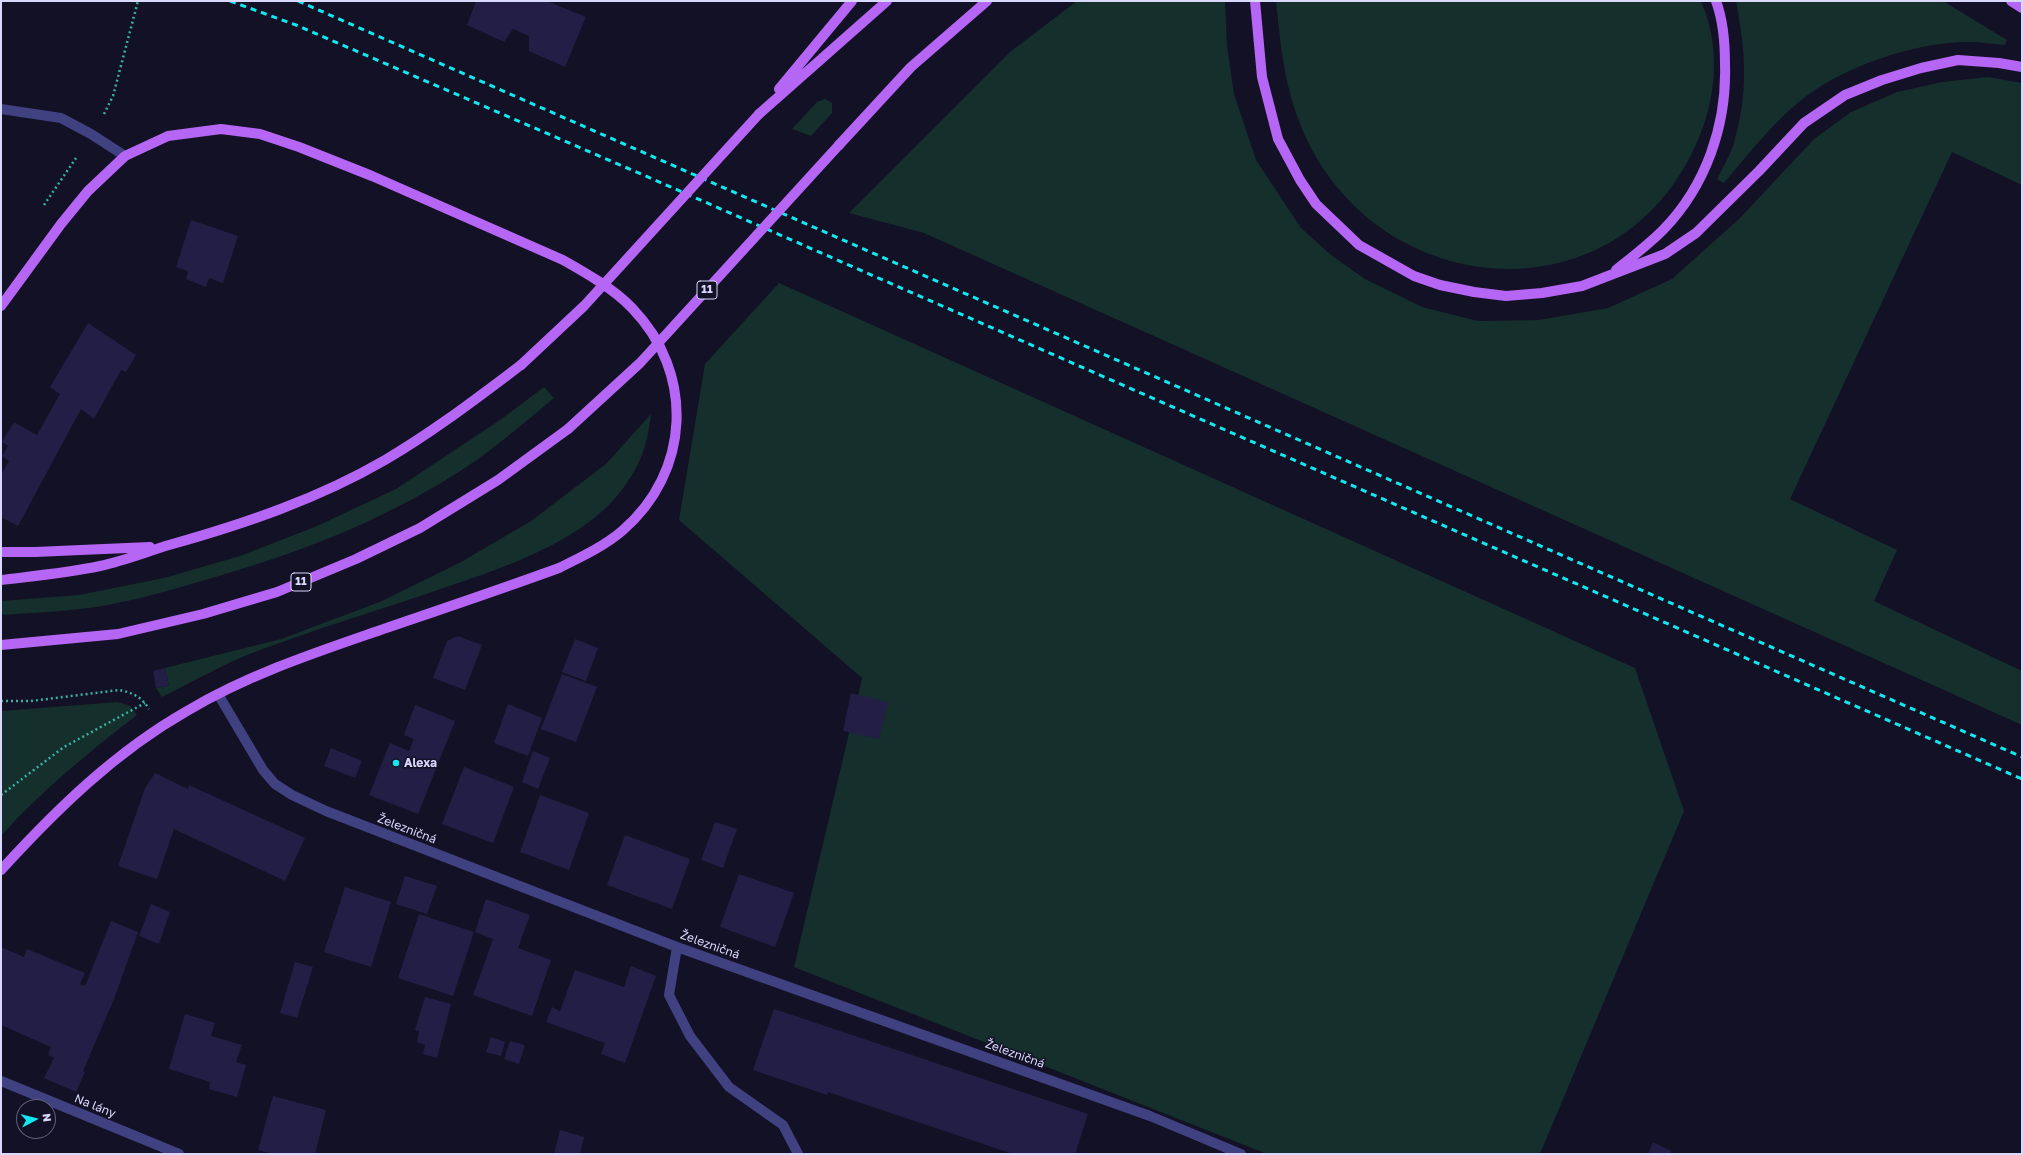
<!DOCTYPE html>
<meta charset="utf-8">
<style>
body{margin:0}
#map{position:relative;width:2023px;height:1155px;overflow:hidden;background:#131125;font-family:"Golos Text",sans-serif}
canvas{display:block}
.frame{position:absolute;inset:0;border:2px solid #d9d8fd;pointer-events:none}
.north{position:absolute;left:16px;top:1099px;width:40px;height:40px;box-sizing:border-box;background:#131125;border:1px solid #62617b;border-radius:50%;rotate:83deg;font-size:11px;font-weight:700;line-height:16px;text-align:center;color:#d9d8fd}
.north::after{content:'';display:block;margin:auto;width:14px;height:18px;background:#10e9f0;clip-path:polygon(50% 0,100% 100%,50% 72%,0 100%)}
</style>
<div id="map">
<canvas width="2023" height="1155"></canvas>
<div class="frame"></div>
<div class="north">N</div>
</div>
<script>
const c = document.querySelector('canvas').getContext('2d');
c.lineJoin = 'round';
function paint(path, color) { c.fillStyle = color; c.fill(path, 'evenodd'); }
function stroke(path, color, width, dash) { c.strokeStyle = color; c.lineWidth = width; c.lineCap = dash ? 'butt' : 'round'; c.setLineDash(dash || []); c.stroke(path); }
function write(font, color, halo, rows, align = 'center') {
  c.font = font + ' "Golos Text",sans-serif'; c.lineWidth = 3; c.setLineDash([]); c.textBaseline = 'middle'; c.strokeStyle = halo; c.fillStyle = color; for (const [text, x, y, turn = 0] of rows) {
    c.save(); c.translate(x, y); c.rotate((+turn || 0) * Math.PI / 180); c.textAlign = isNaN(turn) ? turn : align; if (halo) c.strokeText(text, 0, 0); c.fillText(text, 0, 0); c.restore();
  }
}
const green = new Path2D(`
 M1077,1H1225L1227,46L1234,94L1256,160L1301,228L1331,255L1365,279L1422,307L1478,321L1539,320L1608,308L1672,279L1740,218L1814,139L1851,112L1897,92L1942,82L1988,77L2022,83V185L1952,152L1790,499L1897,550L1874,601L2022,671V725L924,233L849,213L1010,52Z
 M1276,1H1701C1720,44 1717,93 1700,135C1622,330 1361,303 1296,113C1283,76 1280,39 1276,1Z
 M1736,1H1943L2007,40L2005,45C1993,44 1981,42 1968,42C1920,42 1859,62 1818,88C1781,112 1752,150 1724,183L1717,179C1722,169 1728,159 1732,149C1749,96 1746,54 1736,1Z
 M825,99L832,103V113L811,136L792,129L817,102Z
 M779,283L1635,668L1684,811L1540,1154H1267L794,967L862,678L679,520L705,364Z
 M544,387L554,398C529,419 504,440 478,459C395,517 296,555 198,582C162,593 117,605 80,609C54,612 27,613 1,615V601L79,595L164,578L240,556L317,526L396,489L500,420Z
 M651,414C647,446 641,465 621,491C580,545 493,571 432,592C373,612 313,630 255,652C223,664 193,682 162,697L156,688L169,686L165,668L281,639L382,601L461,562L531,521L606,464Z
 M118,702L130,706L137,715C89,752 42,790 1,836V711Z`);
const building = new Path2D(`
 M476,1H547L586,17L565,67L529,51V36L513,29L504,42L467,25Z
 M191,220L238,236L223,283L209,278L206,287L186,279L188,271L176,267Z
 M88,323L136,355L126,372L121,370L94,419L81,409L18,526L1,517V475L9,461L2,456L8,446L2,442L14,422L37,435L60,394L50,387Z
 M458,636L482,645L465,690L433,678L447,641Z
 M575,639L598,648L586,681L562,672Z
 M165,668L169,686L156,688L153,671Z
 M562,674L597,687L576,742L541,729Z
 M851,693L888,702L879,739L843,731Z
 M508,704L542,718L528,756L494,743Z
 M415,705L455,721L418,814L369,795L390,743L409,751L414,739L404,735Z
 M331,748L362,761L355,778L324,766Z
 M533,751L550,758L538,789L522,782Z
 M464,767L514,787L493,843L442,824Z
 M155,773L188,789L189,785L305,838L285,881L174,829L157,879L118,866L145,788Z
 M540,795L589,813L569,870L520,852Z
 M715,822L737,829L723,868L701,860Z
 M625,835L690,859L672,909L607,885Z
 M739,874L794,893L775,947L720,927Z
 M405,876L437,886L427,914L396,904Z
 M345,887L391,902L371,967L324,952Z
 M486,899L530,915L518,948L551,960L532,1016L473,995L493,939L475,932Z
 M151,904L170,912L159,944L139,936Z
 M419,914L474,932L453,996L398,978Z
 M111,921L138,932L114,999L83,1071L85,1072L76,1092L44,1078L54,1058L48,1055L51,1047L1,1025V947L24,957L27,949L85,973L80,984L85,986Z
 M295,962L313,967L297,1018L280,1013Z
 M631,966L656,976L625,1063L601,1054L605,1043L546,1022L552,1007L560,1011L575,970L624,987Z
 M425,997L451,1004L437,1058L423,1054L425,1045L417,1042L419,1031L415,1030Z
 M774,1009L1088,1114L1075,1154H1013L828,1092L827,1095L753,1070Z
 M185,1014L215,1023L211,1036L242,1045L236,1062L246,1065L237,1097L209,1089L210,1082L169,1069Z
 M491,1037L505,1042L501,1056L486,1052Z
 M510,1041L525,1045L519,1064L504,1059Z
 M273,1096L326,1110L315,1154H273L258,1150Z
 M560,1130L584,1137L580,1154H554Z
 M1653,1142L1671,1151L1670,1154H1648Z`);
const path = new Path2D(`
 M104,114L113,96L138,1
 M44,205L76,158
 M1,701H31L119,690C131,692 142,697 149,709
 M1,795L64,747L145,703`);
const minor = new Path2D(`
 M1,109L61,118L91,134L125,156
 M218,694L263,770L275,784L292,795L326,811L677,947L1150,1116L1241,1154
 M677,947L669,995L690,1036L729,1087L783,1125L798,1154
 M1,1081L179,1154`);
const major = new Path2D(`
 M1255,1L1262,77L1278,139L1300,180L1316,204L1359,245L1414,276L1440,285L1474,292L1506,296L1542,293L1582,286L1665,254L1696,233L1759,171L1804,123L1845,95L1882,80L1921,68L1958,60L1999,63L2022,67
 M2011,1L2022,8
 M779,89L852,1
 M759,114L887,1
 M839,145L911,67L987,1
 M1616,270C1632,257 1648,245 1663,230C1706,186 1727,125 1725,64C1725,44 1723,20 1716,1
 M1,306L61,224L88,191L125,156L168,136L221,129L260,134L299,147L372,176L563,260C586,273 614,289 632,308C695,373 691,472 622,531C603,547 581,557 559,568C496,591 433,612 369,634C308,655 244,677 187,711C115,752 57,809 1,870
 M1,552H35L150,547
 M1,580C34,576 67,573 100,566C123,561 146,552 169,545C244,524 318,499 385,460C433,432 477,398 521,365
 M1,645L118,634L203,614L277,592L356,559L420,528L498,480L568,429`);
const rail = new Path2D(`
 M230,1L296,25L641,174L2022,779
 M298,1L2022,757`);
const majorBridge = new Path2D(`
 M521,365L584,306L759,114
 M568,429L640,363L839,145`);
const markers = [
 [396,763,4,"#10e9f0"]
];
const shields = [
 [707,290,20],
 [301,582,20]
];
const shieldNames = [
 ["11",707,290],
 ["11",301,582]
];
const poiNames = [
 ["Alexa",404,763]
];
const streetNames = [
 ["Železničná",407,829,21],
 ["Železničná",710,945,20],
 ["Železničná",1015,1054,20],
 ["Na lány",95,1106,22]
];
paint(green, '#142f2c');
paint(building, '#231e45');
stroke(path, '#37b1a1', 2.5, [2, 3]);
stroke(minor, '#3f4181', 10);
stroke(major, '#b666f5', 10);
stroke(rail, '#10e9f0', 3, [6, 5]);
stroke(majorBridge, '#b666f5', 10);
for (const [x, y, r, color] of markers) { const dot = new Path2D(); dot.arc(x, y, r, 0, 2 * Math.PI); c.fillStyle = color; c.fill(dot); stroke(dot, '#131125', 1.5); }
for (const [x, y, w] of shields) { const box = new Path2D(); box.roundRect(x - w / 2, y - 9, w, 18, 3); c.fillStyle = '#131125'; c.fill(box); stroke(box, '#d9d8fd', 1); }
write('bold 11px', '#d9d8fd', null, shieldNames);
write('bold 12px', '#d9d8fd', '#131125', poiNames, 'left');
write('12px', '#d9d8fd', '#131125', streetNames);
</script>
